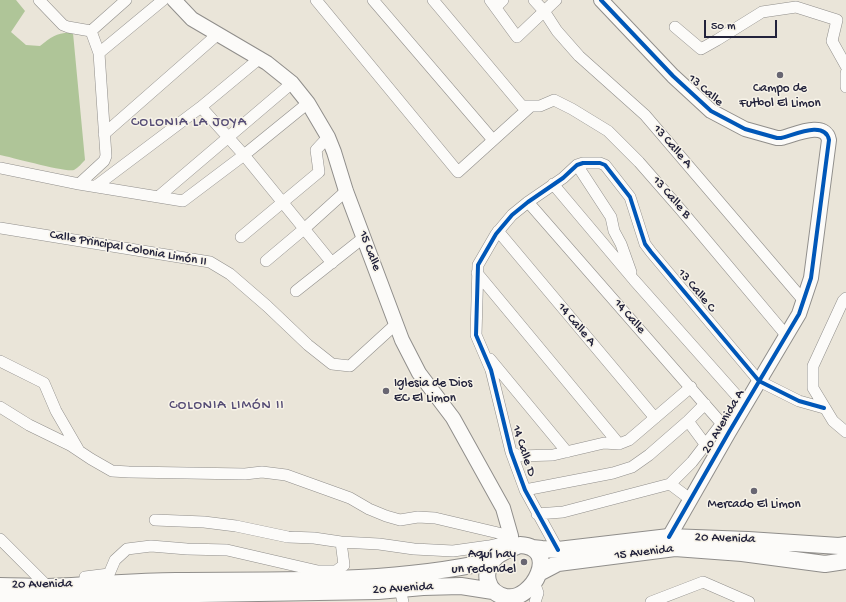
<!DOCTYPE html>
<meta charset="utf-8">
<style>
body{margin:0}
#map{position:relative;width:846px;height:602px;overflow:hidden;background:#eae5d9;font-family:"Gochi Hand",sans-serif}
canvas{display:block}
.scale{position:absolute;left:704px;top:20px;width:73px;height:18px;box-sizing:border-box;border:2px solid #22223b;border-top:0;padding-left:5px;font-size:12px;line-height:14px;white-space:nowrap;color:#22223b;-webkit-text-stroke:3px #f7f3e8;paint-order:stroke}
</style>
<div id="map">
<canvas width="846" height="602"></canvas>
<div class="scale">50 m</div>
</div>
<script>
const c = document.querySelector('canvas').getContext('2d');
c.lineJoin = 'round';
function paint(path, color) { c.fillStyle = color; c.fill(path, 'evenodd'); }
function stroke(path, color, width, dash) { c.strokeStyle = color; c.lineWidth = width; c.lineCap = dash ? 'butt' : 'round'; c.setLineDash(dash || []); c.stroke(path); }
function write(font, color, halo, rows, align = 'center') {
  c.font = font + ' "Gochi Hand",sans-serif'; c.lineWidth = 3; c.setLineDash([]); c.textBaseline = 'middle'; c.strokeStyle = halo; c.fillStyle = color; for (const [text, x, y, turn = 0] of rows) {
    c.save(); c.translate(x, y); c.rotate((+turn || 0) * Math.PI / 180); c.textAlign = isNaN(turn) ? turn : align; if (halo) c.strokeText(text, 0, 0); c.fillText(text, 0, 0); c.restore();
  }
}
const forest = new Path2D(`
 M0,0H16L25,11L11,32L26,45L40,46C52,37 57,32 73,33L85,160C82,163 78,168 74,170C67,173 11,157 0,155Z`);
const minor = new Path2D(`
 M39,0L63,25L68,27L91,31L99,53L106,156L104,161L79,184
 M316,0L458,172L531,106
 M373,0L493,140
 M433,0L522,106H540L554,100L572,109L608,131L639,162L681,210L786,335
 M490,0L517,37L556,0
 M534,0L544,11L557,31L579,56L645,115L804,301
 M496,7L503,0
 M675,27L701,49L717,40L762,12L796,7L837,20L832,41L846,66
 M91,31L126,0
 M99,53L163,0
 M846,73V87
 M201,107L244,155L332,263
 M104,134L218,34
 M577,165L611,217L614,231L621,244L631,272
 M0,168L79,184L183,201L244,155L308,103
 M553,184L634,280L745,405
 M96,186L201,107L260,58
 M158,197L292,83
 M528,202L729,432
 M0,228L210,262L230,274L267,306L308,345L332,364L350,366L396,324
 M498,231L655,418
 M241,237L319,172L316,150L328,137
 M266,261L304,229L346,191
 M477,273L619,444
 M296,291L363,238
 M846,298L843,301L813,366V388L833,421L846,432
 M490,359L567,452
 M0,361L44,383L56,411L78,449
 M0,407L29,425L70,445L91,459L112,471L129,472L245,474L262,472L286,475L350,498L369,509L386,516L400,520L418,517L435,518L511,536
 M688,421L705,444
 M511,452L519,456L553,455L604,443L619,444L629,440L691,387
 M670,484L690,499
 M525,490L613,473L632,467L649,455L688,421L705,404
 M537,514L563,512L670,484L692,462L722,423
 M155,520L204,522L236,526L288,537L314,538L341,542L379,544L414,549L453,551L489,546L511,541
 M0,539L48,587
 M558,550L525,490L511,452L491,370L476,335L478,265L496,234L512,215L528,202L563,178L577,165L583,163H600L605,165L630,197L645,244L651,252L759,381L799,401L824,408
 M534,582L538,593L535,602
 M85,585V577L109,574L115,560L127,549L151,546L187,549L227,550L318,571H336L344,565L341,542
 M400,589L403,602
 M651,602L703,582L749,602`);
const tertiary = new Path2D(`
 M174,0L192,19L267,63L292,83L308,103L328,137L334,152L346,191L402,340L419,373L453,418L503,508L511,536V548
 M601,0L673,76L711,111L745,129L777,138H781C794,135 825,120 829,140L811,278L799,314L729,432L669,537`);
const secondary = new Path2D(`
 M520,545C561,547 533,602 506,597C486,593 481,571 496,557C503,551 512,548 520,545Z
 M532,548L542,549L558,550L669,537L748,540L839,546L846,545
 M539,573L558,563L675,548L742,553L825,564L846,561
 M0,586C16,586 32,587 48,587C91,586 133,581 176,581C281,580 388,584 492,561
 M0,601H47L139,595L378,591L423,587L461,586L493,591`);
const cycleway = new Path2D(`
 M601,0L673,76L711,111L745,129L777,138H781C794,135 825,120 829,140L811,278L799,314L729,432L669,537
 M558,550L525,490L511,452L491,370L476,335L478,265L496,234L512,215L528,202L563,178L577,165L583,163H600L605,165L630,197L645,244L651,252L759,381L799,401L824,408`);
const markers = [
 [780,75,4,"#686672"],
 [386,391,4,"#686672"],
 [754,491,4,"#686672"],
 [524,562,4,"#686672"]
];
const poiNames = [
 ["Campo de",780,89],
 ["Futbol El Limon",780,104],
 ["Iglesia de Dios",394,384,"left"],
 ["EC El Limon",394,399,"left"],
 ["Mercado El Limon",754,505],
 ["Aquí hay",516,555,"right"],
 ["un redondel",516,570,"right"]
];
const streetNames = [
 ["13 Calle",705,91,41],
 ["13 Calle A",672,147,49],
 ["13 Calle B",671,198,49],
 ["Calle Principal Colonia Limón II",128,249,10],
 ["15 Calle",369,251,69],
 ["13 Calle C",696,291,50],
 ["14 Calle",629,317,49],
 ["14 Calle A",576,325,50],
 ["20 Avenida A",724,422,-60],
 ["14 Calle D",523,451,72],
 ["20 Avenida",725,539,2],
 ["15 Avenida",644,553,-7],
 ["20 Avenida",42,585,-1],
 ["20 Avenida",403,589,-4]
];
const neighbourhoodNames = [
 ["COLONIA LA JOYA",189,123],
 ["COLONIA LIMÓN II",227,406]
];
paint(forest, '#afc598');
stroke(minor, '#908e8b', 12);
stroke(tertiary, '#908e8b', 16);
stroke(secondary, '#908e8b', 18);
stroke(minor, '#fcfbf9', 11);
stroke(tertiary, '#fcfbf9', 14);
stroke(secondary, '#fcfbf9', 16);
stroke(cycleway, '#0057b8', 4);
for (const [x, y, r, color] of markers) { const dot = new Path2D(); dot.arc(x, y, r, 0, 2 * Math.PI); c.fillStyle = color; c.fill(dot); stroke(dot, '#f7f3e8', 1.5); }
write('13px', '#22223b', '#f7f3e8', poiNames);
write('13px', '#22223b', '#f7f3e8', streetNames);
c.letterSpacing = '1px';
write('14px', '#554c75', '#f7f3e8', neighbourhoodNames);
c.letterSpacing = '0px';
</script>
